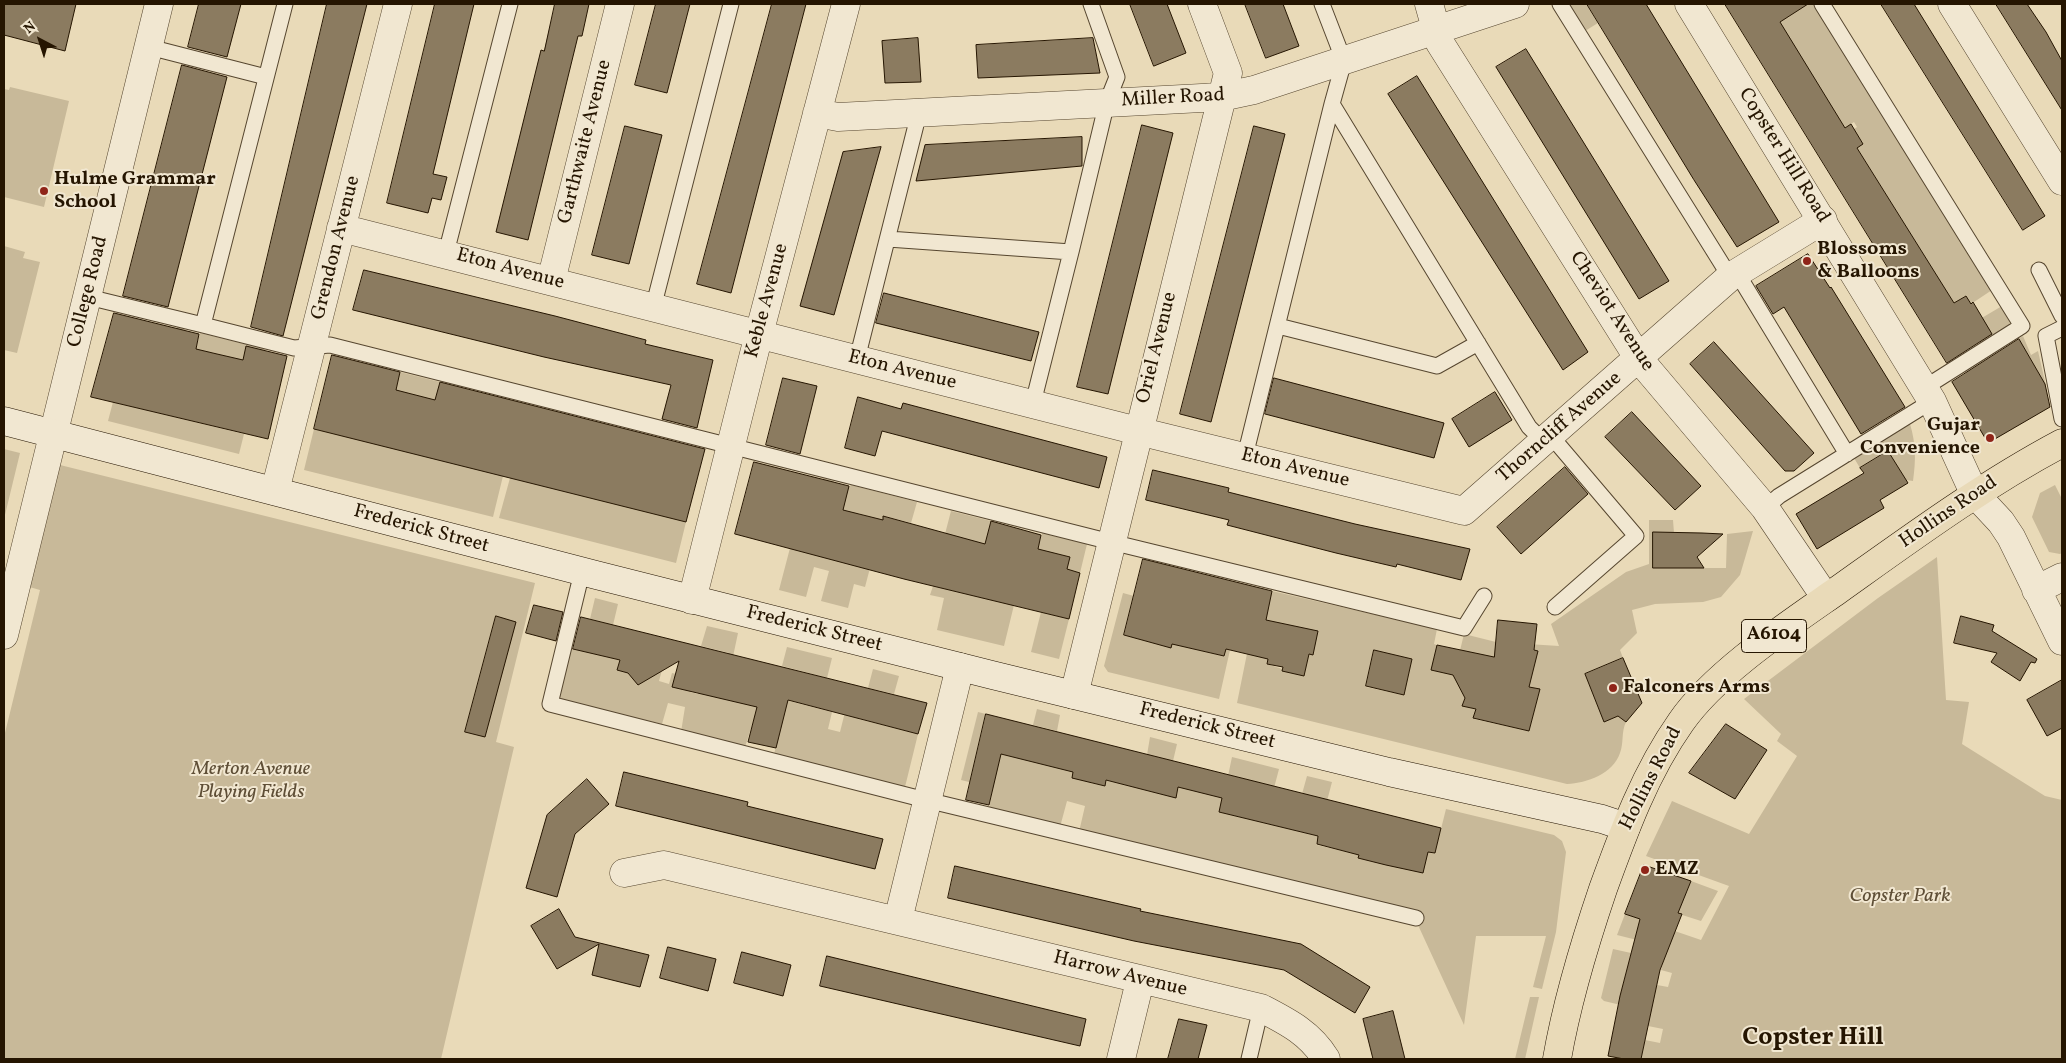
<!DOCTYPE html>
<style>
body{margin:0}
#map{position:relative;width:2066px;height:1063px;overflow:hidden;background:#e9dab8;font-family:Vollkorn,serif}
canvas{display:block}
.frame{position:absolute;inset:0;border:5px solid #251501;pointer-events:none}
.north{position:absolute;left:15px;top:15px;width:50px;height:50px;-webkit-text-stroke:4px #f1e7d1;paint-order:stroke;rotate:320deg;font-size:14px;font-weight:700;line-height:20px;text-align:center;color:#251501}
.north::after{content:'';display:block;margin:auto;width:18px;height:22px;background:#251501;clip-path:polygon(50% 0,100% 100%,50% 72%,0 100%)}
</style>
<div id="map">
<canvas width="2066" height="1063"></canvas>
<div class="frame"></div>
<div class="north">N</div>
</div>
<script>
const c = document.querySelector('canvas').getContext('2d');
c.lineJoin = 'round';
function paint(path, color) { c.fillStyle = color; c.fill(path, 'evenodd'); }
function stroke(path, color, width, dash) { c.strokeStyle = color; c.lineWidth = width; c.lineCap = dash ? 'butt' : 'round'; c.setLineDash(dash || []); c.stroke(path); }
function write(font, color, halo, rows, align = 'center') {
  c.font = font + ' Vollkorn,serif'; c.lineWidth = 4; c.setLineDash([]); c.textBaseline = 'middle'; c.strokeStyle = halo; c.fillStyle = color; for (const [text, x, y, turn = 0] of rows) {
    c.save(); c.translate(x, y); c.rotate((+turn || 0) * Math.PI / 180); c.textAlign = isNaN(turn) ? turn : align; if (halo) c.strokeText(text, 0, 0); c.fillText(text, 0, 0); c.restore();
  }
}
const green = new Path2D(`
 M1587,4L1598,23L1585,31L1569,5Z
 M1808,4H1815L1992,290L1971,304L1965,296L1954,303L1848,133L1857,127L1854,122L1845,128L1779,22Z
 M10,87L69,101L44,207L4,197V89L9,90Z
 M4,246L25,252L23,258L40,262L17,353L4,350Z
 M2002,306L2010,320L2009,327L1981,345L1976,336L1980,319Z
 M177,327L185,329L183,340L195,353L200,333L265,349L261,366L210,352L208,360L173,342Z
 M2023,336L2031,355L2038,351L2046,386L2021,342L1976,389L1965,372Z
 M357,361L360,362L356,381L370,384L375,365L386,368L381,391L395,394L400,372L440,382L436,399L445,401L450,385L454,390L450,410L460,412L462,405L472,407L476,391L481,394L476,414L488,417L489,413L497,414L502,396L509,401L505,421L517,424L513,436L420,413L421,407L415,405L417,396L409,393L404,409L364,400L365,395L358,393L359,387L354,386L352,396L339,393L342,377L352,379Z
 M113,402L244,434L239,454L108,421Z
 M1910,424C1916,444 1916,460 1913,481L1906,480L1888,451L1860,468L1854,458Z
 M314,429L503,476L493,517L304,470Z
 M4,449L20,453L4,519Z
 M56,464L535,583L496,742L514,747L441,1059H4V737L40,590L26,586Z
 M510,478L686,522L676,563L499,518Z
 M823,478L834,481L828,506L851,485L917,502L911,523L884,516L880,529L871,517L857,513L854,522L817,500Z
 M2055,485L2062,499V553L2060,554L2049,552L2032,517L2040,493Z
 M951,511L991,521L986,543L1037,552L1042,533L1087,544L1080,573L1067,569L1070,557L1055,553L1049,573L945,534Z
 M1649,520H1673L1674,533H1653V568H1726L1727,534L1753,531L1740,575L1721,597L1703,602L1655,604L1632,610L1637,633L1620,650L1623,658L1585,674L1604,721L1618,716L1626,722C1621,732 1624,743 1620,753C1613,774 1587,783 1567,784L1237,703L1254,619L1265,621L1272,591L1437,629L1434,644L1437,645L1432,670L1454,675L1464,634L1496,642L1559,646L1551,624L1626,572L1649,564ZM1271,645L1313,655L1309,654L1304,676L1267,664ZM1521,647L1538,651L1529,687L1540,690L1529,731L1474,719L1476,709L1462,706L1466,694L1460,688L1461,682ZM1375,651L1412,659L1404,695L1366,687Z
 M790,548L870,568L865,587L854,584L848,608L821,601L829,571L814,567L806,597L779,590Z
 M1937,557L1946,700L1969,702L1962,744L2045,796L2062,800V1059H1641L1645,1040L1660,1043L1663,1029L1648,1026L1650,1012L1604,1001L1601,998L1613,949L1631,953L1620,996L1652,1005L1657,985L1668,987L1672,973L1661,970L1666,952L1653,944L1617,935L1625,914L1701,940L1729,886L1646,856L1672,801L1749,834L1797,756L1777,741L1781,734L1744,699L1878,598Z
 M933,586L1014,605L1004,646L937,630L944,598L930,595Z
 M1123,593L1134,596L1124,635L1171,647L1181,608L1185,647L1223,656L1226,649L1230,650L1219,699L1108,672L1104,666Z
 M595,598L618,604L613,625L590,619Z
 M1041,612L1069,619L1059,659L1031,652Z
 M707,626L738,633L727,685L832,712L828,729L840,732L852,684L856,685L851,706L861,709L859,719L918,734L905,787L774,754L781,728L767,725V722L754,719L745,747L681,732L685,707L668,703L662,724L559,700L571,648L620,660L617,670H662L659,681L669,684L672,673L693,678L690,692L698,694L702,681L721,685L729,653L701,646Z
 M787,647L832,658L827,678L782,666Z
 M873,669L899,676L894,694L868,688Z
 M1037,709L1060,715L1057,731L1033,725Z
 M978,712L986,714L978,749L998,763L1001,754L1093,776L1091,783L1105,786L1106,780L1175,797L1184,764L1228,776L1232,757L1279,769L1274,788L1228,776L1219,812L1318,836L1317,845L1352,853L1365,833L1358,858L1374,862L1428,852L1435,853L1446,809L1554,835L1562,841L1566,852L1556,932L1542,989L1533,987L1546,936H1476L1464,1025L1418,925L1419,914L1079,832L1085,806L1067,801L1060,827L989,808L993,788L961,780Z
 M1150,737L1177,744L1173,761L1147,755Z
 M1307,776L1332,782L1327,801L1302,794Z
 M1691,881L1718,891L1701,921L1676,913L1677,889L1687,892Z
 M1530,997H1539L1525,1059H1515Z`);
const building = new Path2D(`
 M4,4H76L65,51L4,35Z
 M199,4H241L227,57L188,47Z
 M327,4H367L283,336L251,327Z
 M435,4H474L433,174L447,177L441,200L432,198L428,213L387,203Z
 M555,4H589L582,36H578L528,240L496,232L541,50L544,51Z
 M656,4H690L667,93L635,85Z
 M772,4H806L731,293L697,284Z
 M1130,4H1167L1186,53L1154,66Z
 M1245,4H1283L1299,46L1266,58Z
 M1587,4H1646L1779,222L1737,247L1694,180Z
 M1725,4H1808L1780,22L1845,128L1851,124L1863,144L1857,148L1954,303L1966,296L1971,304L1973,302L1992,334L1947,363Z
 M1881,4H1914L2045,216L2023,230Z
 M1996,4H2027L2046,32L2062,61V110Z
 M918,38L921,82L885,83L882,41Z
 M1093,38L1100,73L978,78L976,45Z
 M1526,49L1669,281L1639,299L1496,67Z
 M182,65L227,77L168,307L123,296Z
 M1417,76L1588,352L1563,370L1388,94Z
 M1142,125L1173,133L1108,394L1077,387Z
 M625,126L662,135L629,264L592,255Z
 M1254,126L1285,134L1211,422L1180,414Z
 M1082,137V166L916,181L925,145Z
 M881,147L834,315L800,306L843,152Z
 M1808,254L1830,288L1831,287L1905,407L1861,434L1784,307L1773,314L1756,286Z
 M364,270L555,316L646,340L645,344L713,360L697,428L662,419L671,385L544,357L353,310Z
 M884,293L1039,332L1031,361L876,323Z
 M114,313L199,334L196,349L217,354L243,360L246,346L287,356L268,439L91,397Z
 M2019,339L2045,384L2050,407L1988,443L1952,382Z
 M1714,342L1814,453L1794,471H1785L1690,364Z
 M332,355L400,372L396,390L435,400L440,382L705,449L686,522L314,429Z
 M783,378L817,386L800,454L766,445Z
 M1274,378L1444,423L1434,458L1265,414Z
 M1495,392L1512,420L1469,447L1452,419Z
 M858,397L901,409L903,403L1107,457L1099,488L882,431L875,456L845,448Z
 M1632,412L1701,486L1675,510L1605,437Z
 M1888,451L1908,483L1880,500L1884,508L1817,549L1796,514L1864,473L1860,468Z
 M754,462L849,486L843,510L883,520V516L985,544L991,521L1041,535L1038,549L1070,557L1067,569L1080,573L1069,619L904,579L735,534Z
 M1565,467L1588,494L1521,554L1497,527Z
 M1153,470L1229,488L1228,492L1355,524L1470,549L1461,580L1397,564L1396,567L1336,553L1227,525L1229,520L1146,500Z
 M1653,532L1702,533L1723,534L1697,557L1704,568H1653Z
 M1143,559L1272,591L1266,620L1318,631L1313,655L1309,654L1304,676L1282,671L1283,667L1267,664L1268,659L1226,649L1224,656L1172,644L1171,648L1124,635Z
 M534,605L563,612L556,641L526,633Z
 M496,616L516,622L485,737L465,732Z
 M1961,616L1994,625L1992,631L2037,659L2035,663L2031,662L2020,681L1991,662L1997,653L1954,643Z
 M581,617L927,703L918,734L788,700L776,748L748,742L757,707L672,687L679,661L638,685L628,673L617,670L620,660L573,649Z
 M1498,620L1537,624L1534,650L1538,651L1529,687L1540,689L1529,731L1473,718L1476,709L1462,706L1465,698L1453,675L1431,670L1437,645L1494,657Z
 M1374,650L1412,659L1404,695L1366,686Z
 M1623,658L1642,703L1626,722L1618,716L1604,722L1585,674Z
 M2062,680V728L2047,736L2027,700Z
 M986,714L1441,828L1435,853L1428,852L1423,873L1386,865L1358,858L1359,855L1317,844L1318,836L1219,812L1222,798L1178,787L1176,798L1106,780L1105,786L1072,778L1073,772L1001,754L989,805L966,800Z
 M1726,724L1767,750L1735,799L1689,773Z
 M624,772L748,802L747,806L883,839L875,869L616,806Z
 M587,779L609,804L575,834L557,897L526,888L547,815Z
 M1644,865L1691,881L1678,913L1682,914L1660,970L1641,1059H1624L1608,1056L1620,996L1640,919L1625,914Z
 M955,866L1141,909L1140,911L1301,944L1370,987L1355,1013L1284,970L1134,941L948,898Z
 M559,909L575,937L649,955L640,987L592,975L599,944L557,969L531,926Z
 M668,947L716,959L708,991L660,978Z
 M742,952L791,965L783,996L734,983Z
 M827,956L1086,1019L1080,1046L820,986Z
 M1393,1011L1405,1059H1373L1363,1019Z
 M1179,1019L1207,1025L1198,1059H1168Z`);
const service = new Path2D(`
 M1322,4L1344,61L1332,104L1529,427L1544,442
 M1560,4L1730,277
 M1822,4L2022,326L1924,388
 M149,47L266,77
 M888,239L1071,252L1107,102L1117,77L1091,4
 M446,253L510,4
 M2039,270L2062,316
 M1737,273L1847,454
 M88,297L203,325L285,4
 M653,308L731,4
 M203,325L294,348L330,345L1111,542L1464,628L1484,596
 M1278,326L1437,366L1478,343
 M2062,328L2046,336L2062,419
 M857,359L919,113
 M1033,403L1071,252
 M1551,436L1636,536L1555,607
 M1245,456L1332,104
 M1765,508L1779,496L1932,401
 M582,572L550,704L914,797L1416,918
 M1249,1059L1261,1008`);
const minor = new Path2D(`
 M1429,4L1440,43L1639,359L1765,508L1826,598
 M1952,4L2062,181
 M817,113L838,117L1221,97L1254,90L1515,4
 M341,228L1138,431L1464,511L1730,277L1823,220
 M551,281L620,4
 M275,491L398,4
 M1974,493L2001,522L2011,537L2062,641
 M2036,590L2062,577
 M692,600L759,334L846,4
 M4,635L159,4
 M1074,695L1228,73L1202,4
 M624,873L664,865L1261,1008C1288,1022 1310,1033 1326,1059
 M898,920L960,667
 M1121,1059L1140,981`);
const tertiary = new Path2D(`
 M1689,4L1932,401L1974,493`);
const secondary = new Path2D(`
 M4,421L596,575L992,675L1389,772L1602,819L1626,827`);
const primary = new Path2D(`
 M1557,1059C1567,1001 1584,945 1603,889C1624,831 1645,773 1681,722C1715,673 1788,625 1838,590C1911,538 1983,485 2062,443`);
const markers = [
 [44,191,5,"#8f2418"],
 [1807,261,5,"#8f2418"],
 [1990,438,5,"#8f2418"],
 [1613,688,5,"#8f2418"],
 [1645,870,5,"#8f2418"]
];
const shields = [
 [1774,636,65]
];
const shieldNames = [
 ["A6104",1774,636]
];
const streetNames = [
 ["Miller Road",1173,99,-3],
 ["Garthwaite Avenue",586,142,-76],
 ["Copster Hill Road",1783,156,58],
 ["Grendon Avenue",337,248,-76],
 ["Eton Avenue",510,270,15],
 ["College Road",89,292,-76],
 ["Keble Avenue",768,301,-75],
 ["Cheviot Avenue",1611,312,57],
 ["Oriel Avenue",1158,348,-76],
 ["Eton Avenue",902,371,14],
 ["Thorncliff Avenue",1560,428,-41],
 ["Eton Avenue",1295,469,14],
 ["Hollins Road",1949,513,-34],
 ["Frederick Street",421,530,15],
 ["Frederick Street",814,630,14],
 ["Frederick Street",1207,727,14],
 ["Hollins Road",1652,779,-63],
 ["Harrow Avenue",1120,975,14]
];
const poiNames = [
 ["Hulme Grammar",54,180],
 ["School",54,203],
 ["Blossoms",1817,250],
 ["& Balloons",1817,273],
 ["Gujar",1980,426,"right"],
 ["Convenience",1980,449,"right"],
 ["Falconers Arms",1623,688],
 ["EMZ",1655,870]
];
const parkNames = [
 ["Merton Avenue",251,770],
 ["Playing Fields",251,793],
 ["Copster Park",1900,897]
];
const districtNames = [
 ["Copster Hill",1813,1039]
];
paint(green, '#c8b999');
paint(building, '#8b7b60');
stroke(building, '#251501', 1);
stroke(service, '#56462f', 17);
stroke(minor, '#56462f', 29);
stroke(tertiary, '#56462f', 29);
stroke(secondary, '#251501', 29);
stroke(primary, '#251501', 29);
stroke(service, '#f1e7d1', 15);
stroke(minor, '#f1e7d1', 28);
stroke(tertiary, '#f1e7d1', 28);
stroke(secondary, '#f1e7d1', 28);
stroke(primary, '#e9dab8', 28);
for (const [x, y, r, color] of markers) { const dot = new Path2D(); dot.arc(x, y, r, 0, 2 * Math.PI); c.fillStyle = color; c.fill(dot); stroke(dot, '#f1e7d1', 2); }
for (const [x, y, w] of shields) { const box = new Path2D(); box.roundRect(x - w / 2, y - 16.5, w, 33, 4); c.fillStyle = '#f1e7d1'; c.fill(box); stroke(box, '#251501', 1); }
write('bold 19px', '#251501', null, shieldNames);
write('20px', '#251501', '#f1e7d1', streetNames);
write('bold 20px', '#251501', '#f1e7d1', poiNames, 'left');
write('italic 20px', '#5e4e36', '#f1e7d1', parkNames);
write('bold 25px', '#251501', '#f1e7d1', districtNames);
</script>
